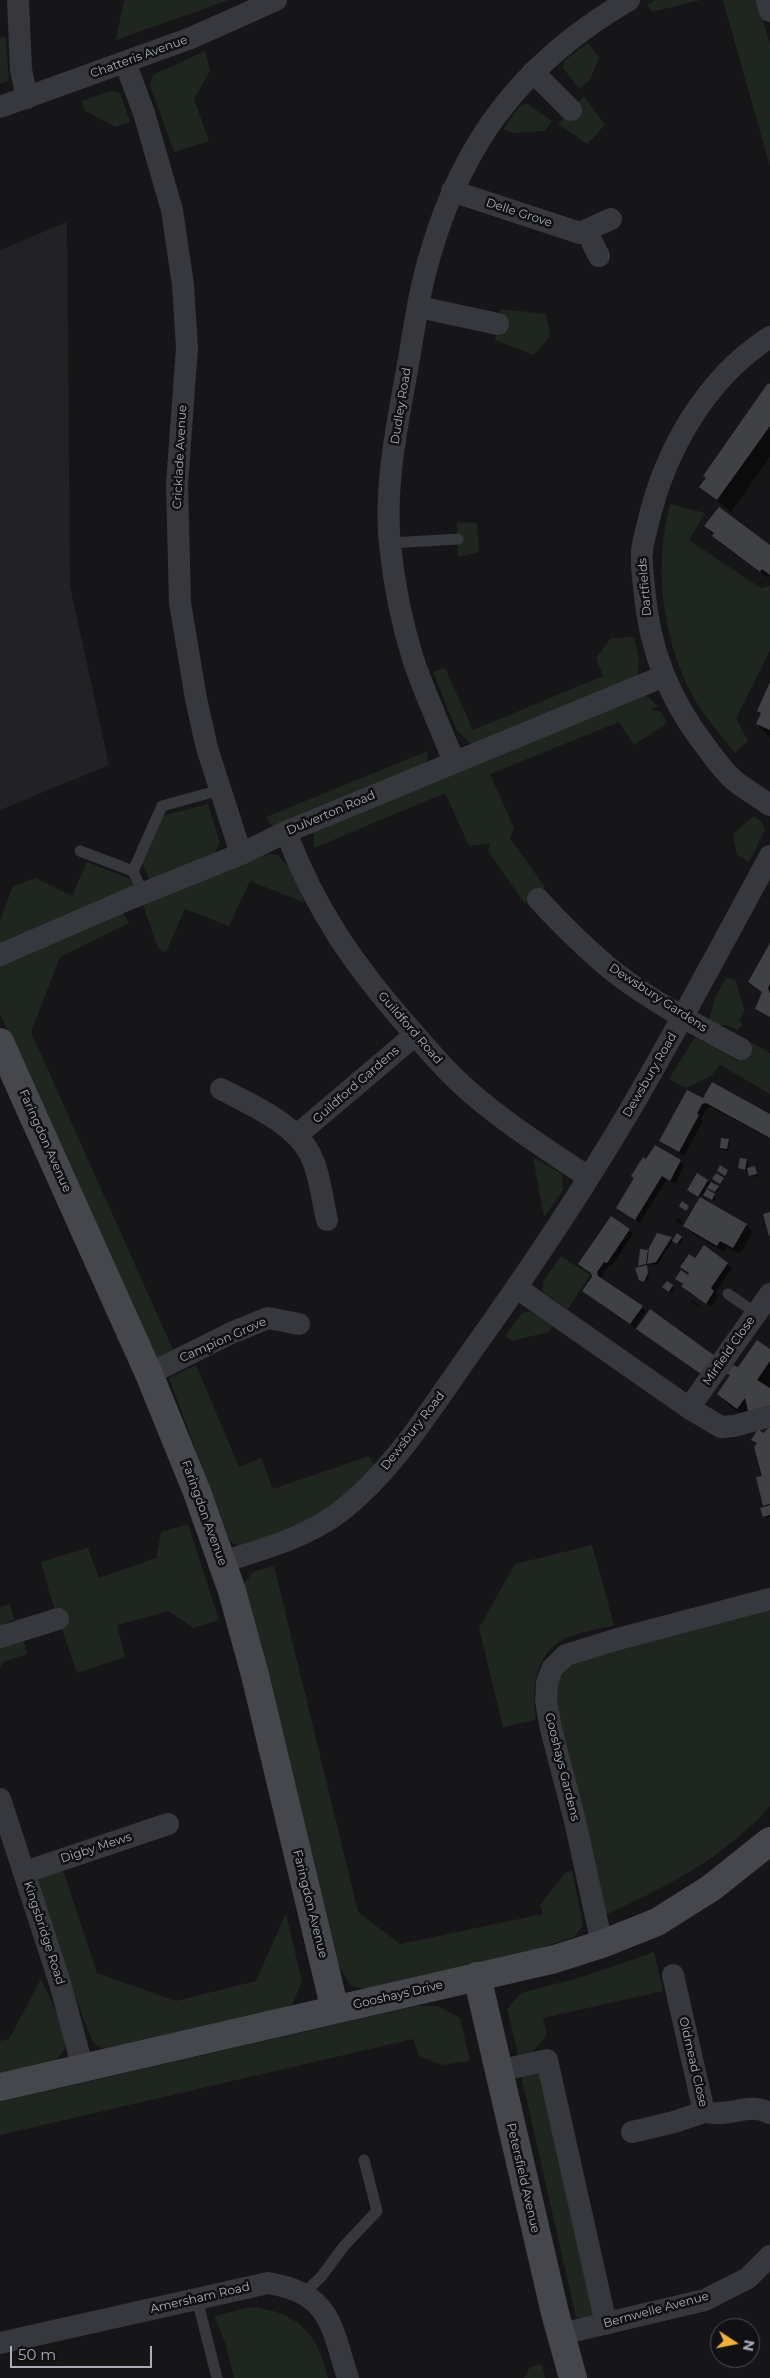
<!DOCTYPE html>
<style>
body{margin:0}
#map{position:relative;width:770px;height:2378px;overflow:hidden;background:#161618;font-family:Montserrat,sans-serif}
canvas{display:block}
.north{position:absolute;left:710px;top:2318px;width:50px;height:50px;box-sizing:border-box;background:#111113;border:1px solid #4d4f55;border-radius:50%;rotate:101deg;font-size:14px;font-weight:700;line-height:20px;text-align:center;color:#a8adb8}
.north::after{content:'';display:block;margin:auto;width:18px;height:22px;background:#f2b134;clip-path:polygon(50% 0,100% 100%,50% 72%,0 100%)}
.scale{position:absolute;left:10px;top:2346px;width:142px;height:22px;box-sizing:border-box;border:2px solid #a8adb8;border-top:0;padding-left:6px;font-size:15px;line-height:18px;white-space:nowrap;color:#a8adb8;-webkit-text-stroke:4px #111113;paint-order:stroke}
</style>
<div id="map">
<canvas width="770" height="2378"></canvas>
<div class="north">N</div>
<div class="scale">50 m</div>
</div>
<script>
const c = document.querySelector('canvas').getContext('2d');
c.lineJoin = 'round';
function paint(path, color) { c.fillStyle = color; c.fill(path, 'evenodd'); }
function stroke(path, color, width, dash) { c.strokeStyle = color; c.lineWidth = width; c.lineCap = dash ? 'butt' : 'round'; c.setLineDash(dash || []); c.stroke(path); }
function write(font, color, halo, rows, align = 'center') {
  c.font = font + ' Montserrat,sans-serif'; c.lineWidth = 5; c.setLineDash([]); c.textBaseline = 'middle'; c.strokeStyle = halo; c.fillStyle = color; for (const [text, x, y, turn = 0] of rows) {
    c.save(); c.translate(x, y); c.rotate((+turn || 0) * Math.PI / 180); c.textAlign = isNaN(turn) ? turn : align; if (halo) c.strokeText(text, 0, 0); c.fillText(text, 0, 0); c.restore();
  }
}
const built = new Path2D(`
 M67,222L70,586L109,765L0,810V250Z`);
const green = new Path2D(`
 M124,0H229L116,40Z
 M656,0H701L652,12L647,4Z
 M723,0H757L770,45V167Z
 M0,37L6,38L9,80L0,84Z
 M588,43L599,58L590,80L579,89L563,68L565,60Z
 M205,51L210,71L194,99L209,141L174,152L150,85L153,75Z
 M112,90L120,93L130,122L115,127L84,110L82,101Z
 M584,96L605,125L587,144L558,124Z
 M526,103L552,121L545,131L512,133L503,129L519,107Z
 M501,309L546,314L550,336L534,355L495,340Z
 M670,504L705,513L689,540L761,588L770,586V651L736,719L748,741L735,753C719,733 702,714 690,691C661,632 654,567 670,504Z
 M457,522L477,523L479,552L458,557Z
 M634,637L639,661L638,678L473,746L456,729L433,672L445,668L473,730L603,676L596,658L611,638Z
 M645,695L658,706L651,709L661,712L667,723L634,745L619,722L490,774L514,828L510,838L545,887L538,899L525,904L488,851L490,843L469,846L445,793L314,848V827Z
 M428,751L427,765L274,829L266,817Z
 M208,804L220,843L211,859L151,884L141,860L161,816Z
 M754,816L762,822L765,830L749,862L737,855L733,834Z
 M268,854L278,855L289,867L305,903L250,881L229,926L185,909L166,952L158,948L142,902L215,876Z
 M87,862L129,878L135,890L0,945V920L13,886L36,878L72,896Z
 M122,911L129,923L60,957L31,1032L174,1352L157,1360L0,1014V957Z
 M726,978L735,979L745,1011L739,1021L743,1024L737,1030L726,1025H708L714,1000Z
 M695,1037L738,1061L750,1042L770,1053V1094L720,1065L711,1076L686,1088L669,1079Z
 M533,1157L562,1174L563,1190L544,1217Z
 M561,1256L590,1275L568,1309L543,1292V1282Z
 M530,1311L552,1326L548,1332L512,1341L505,1336L522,1313Z
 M196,1365L239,1467L261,1458L273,1489L369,1456L375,1466L349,1494L317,1517L242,1547L230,1542L169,1378Z
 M188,1524L219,1620L193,1628L169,1611L117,1625L125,1657L77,1673L50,1595L41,1562L88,1548L99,1578L156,1558L161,1532Z
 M592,1545L614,1625C598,1630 576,1632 562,1640C533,1656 532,1692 536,1720L503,1727L479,1628L515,1564Z
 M274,1566L358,1912L400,1944L543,1914L540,1905L565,1873L572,1870L583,1925L574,1937L528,1952L366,1989L351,1986L338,1965L287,1749L243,1585L253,1572Z
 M10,1604L14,1619L0,1626V1607Z
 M770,1606V1806C727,1856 665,1888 605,1915L555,1710L558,1681L573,1663Z
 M23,1638L27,1654L3,1662L0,1670V1646Z
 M62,1867L97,1973L176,2001L256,1981L286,1913L302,1982L291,2007L106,2050L93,2043L73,1991L36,1876Z
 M654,1952L663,1991L543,2018L547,2035L532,2052L518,2055L507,2009L521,1993L582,1977Z
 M41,1979L63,2026L65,2049L55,2061L0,2075V2041L9,2039Z
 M416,2006H437L460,2018L470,2061L442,2065L419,2056L413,2039L0,2135V2102Z
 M520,2071H540L595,2317L581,2320L576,2317Z
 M251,2307C296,2311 319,2334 328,2378H234L226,2345L214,2316Z
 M542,2364L545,2378H524L530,2367Z`);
const shadow = new Path2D(`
 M770,386V457L731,512L701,487Z
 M706,526L770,546V575L768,578L720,543Z
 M770,685V737L757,724L761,714L758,711Z
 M770,945V1018L757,1008L763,993L749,982Z
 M703,1100L770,1116V1139L711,1107L707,1108L701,1119L703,1121L684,1156L665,1145L660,1141Z
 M728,1140L730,1142L728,1151L723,1150L721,1148Z
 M747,1160L749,1162L747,1171L742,1170L740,1168Z
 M680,1161L684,1166L675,1184L667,1179L640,1223L618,1208L636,1179Z
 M755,1167L758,1176L752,1177L750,1175Z
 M698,1175L720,1189L717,1193L707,1186L705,1189L716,1197L714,1201L703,1193L700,1198L747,1225L753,1232L740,1254L727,1247L724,1252L692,1233L685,1226L700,1198L688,1190Z
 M678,1218L683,1222L680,1225L675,1221Z
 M629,1230L633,1234L611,1267L609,1265L601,1277V1280L646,1311L635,1328L588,1295L592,1274L579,1264Z
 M657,1234L673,1240L681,1238L683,1240L679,1245L673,1240L658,1264L651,1265L648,1263L646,1266L649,1276L646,1283L640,1279L641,1268L639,1265L647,1252L650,1254Z
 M704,1247L732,1268L715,1293L718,1296L711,1307L687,1291L676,1279L688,1277L690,1274L681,1267L695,1260Z
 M667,1283L674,1288L671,1293L665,1289Z
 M692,1300L699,1305L698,1307L691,1302Z
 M650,1311L706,1378L642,1333Z
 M770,1350V1426L751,1421L731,1407L718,1394Z
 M767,1429H770V1517L766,1518L764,1516L766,1508L764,1505L763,1477L758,1444L753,1440L764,1435Z`);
const building = new Path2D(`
 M768,383L770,384V426L717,500L699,487L706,478L703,476Z
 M719,507L770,545V575L762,569L760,572L712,536L714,533L704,526Z
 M770,682V730L756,724L761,713L757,711Z
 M770,943V984L768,988L770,993V1017L755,1009L762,992L748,982Z
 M712,1082L770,1114V1138L706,1103L702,1104L697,1114L699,1115L679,1152L659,1141L687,1090L703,1098Z
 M721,1138L729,1139L727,1149L720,1148Z
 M655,1145L681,1160L670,1181L662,1176L635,1220L616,1208L634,1178L631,1176L643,1157L646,1159Z
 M740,1158L747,1159L745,1170L738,1168Z
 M720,1165L728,1170L725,1176L717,1171Z
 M755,1166L757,1174L749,1176L747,1168Z
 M697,1173L708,1180L698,1197L687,1190Z
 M716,1173L724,1178L720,1184L712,1179Z
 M711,1182L719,1186L715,1192L707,1188Z
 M707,1189L715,1194L712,1200L703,1195Z
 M700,1197L747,1224L733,1248L720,1241L717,1246L683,1226Z
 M682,1201L689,1206L686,1211L679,1206Z
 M770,1212V1236H769L763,1214Z
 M611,1216L630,1229L607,1263L604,1262L597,1272L598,1276L643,1306L630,1324L582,1291L592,1277L591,1273L578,1264Z
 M657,1233L672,1237L656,1262L647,1264L649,1248Z
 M677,1233L682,1237L677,1244L672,1241Z
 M704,1245L728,1263L711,1288L714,1291L706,1304L681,1286L683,1284L675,1279L681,1270L688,1275L689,1273L680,1267L689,1254L695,1258Z
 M640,1249L648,1250L646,1264L638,1266Z
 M647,1265L648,1273L644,1282L639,1280L635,1268Z
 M667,1281L673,1285L669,1292L662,1287Z
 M650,1309L715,1356L701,1374L636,1329Z
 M757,1340L770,1349V1361L757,1380L770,1388V1410L749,1415L745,1398L737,1409L717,1394L730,1375L727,1374L733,1365L738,1367Z
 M770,1427V1504L763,1506L756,1477L762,1476L754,1447L757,1443L751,1440L758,1429L763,1433Z
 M770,1505V1515L763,1517L760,1508Z`);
const lane = new Path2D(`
 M390,543L458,539
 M80,851L133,871L143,893
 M133,871L162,806L220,790
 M728,1294L756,1313
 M304,2293L321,2277L344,2246L377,2211L364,2160
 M197,2299L217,2378`);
const street = new Path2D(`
 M18,0L21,70L27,98
 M767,0L770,11
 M125,62L144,113L172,210L183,285L187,348L177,484L180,603L196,699L207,748L241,854
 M533,72L571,110
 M0,107L191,38L276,0
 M452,191L580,233L611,219
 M586,230L599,256
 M419,307L498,324
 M770,337C706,378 665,450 648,523C646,533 642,543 642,553C641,564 643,576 644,587C649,648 668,698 706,747C715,759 724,772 735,781C746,790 759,797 770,805
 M454,762C441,729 426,696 414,662C402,624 394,585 390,545C384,489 397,425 407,370C414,331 419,290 431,252C464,138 526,60 629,0
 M286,832C315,910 356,968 411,1030C430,1052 449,1074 471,1093C508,1125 548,1150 588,1177
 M538,899C561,924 586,949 613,971C651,1001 698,1026 741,1049
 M0,955L129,899L241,854L286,832L664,676
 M221,1089C250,1104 295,1124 310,1154C320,1173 322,1199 327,1220
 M297,1135L415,1035
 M517,1288L689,1408L721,1427L734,1426L770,1416
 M149,1374L231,1333L268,1318L299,1324
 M689,1408L770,1294
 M222,1562C263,1549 305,1538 340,1512C394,1470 432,1407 471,1352C527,1274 581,1193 630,1110C679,1026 724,941 770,856
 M0,1637L58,1619
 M0,1799L60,1983L83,2069
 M25,1872L168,1824
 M602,1944L575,1821L551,1729L546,1701L547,1683L552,1669L566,1655L618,1639L770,1599
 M673,1975L704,2112C710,2113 716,2114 721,2113C740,2112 751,2104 770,2113
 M498,2071L547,2060L606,2324
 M632,2132L674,2122L704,2112
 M561,2334L705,2300L748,2278L770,2256
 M0,2343L268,2283C331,2293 331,2326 348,2378`);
const secondary = new Path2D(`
 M0,1042L149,1374L197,1492L232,1591L255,1675L335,2010
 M477,1976L555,2313L573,2378
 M0,2087L555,1959L602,1944L657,1922L711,1888L770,1841`);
const streetNames = [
 ["Chatteris Avenue",139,57,-20],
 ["Delle Grove",519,213,18],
 ["Dudley Road",401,406,-81],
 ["Cricklade Avenue",180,457,-87],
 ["Dartfields",645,587,-95],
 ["Dulverton Road",331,813,-23],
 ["Dewsbury Gardens",658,998,33],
 ["Guildford Road",410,1028,49],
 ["Dewsbury Road",650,1075,-60],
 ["Guildford Gardens",356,1085,-41],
 ["Faringdon Avenue",45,1141,66],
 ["Campion Grove",223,1340,-24],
 ["Mirfield Close",729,1351,-55],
 ["Dewsbury Road",413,1431,-52],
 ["Faringdon Avenue",204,1513,70],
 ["Gooshays Gardens",562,1767,76],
 ["Digby Mews",96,1848,-18],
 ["Faringdon Avenue",310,1904,76],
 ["Kingsbridge Road",44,1933,72],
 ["Gooshays Drive",398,1995,-13],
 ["Oldmead Close",693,2062,77],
 ["Petersfield Avenue",523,2178,77],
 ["Amersham Road",200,2298,-13],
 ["Bernwelle Avenue",656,2310,-15]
];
paint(built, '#222225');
paint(green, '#1e261f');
paint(shadow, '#0007');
paint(building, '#404145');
stroke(lane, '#37383d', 11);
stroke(street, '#37383d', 22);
stroke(secondary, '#45474d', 28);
write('12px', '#a8adb8', '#111113', streetNames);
</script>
